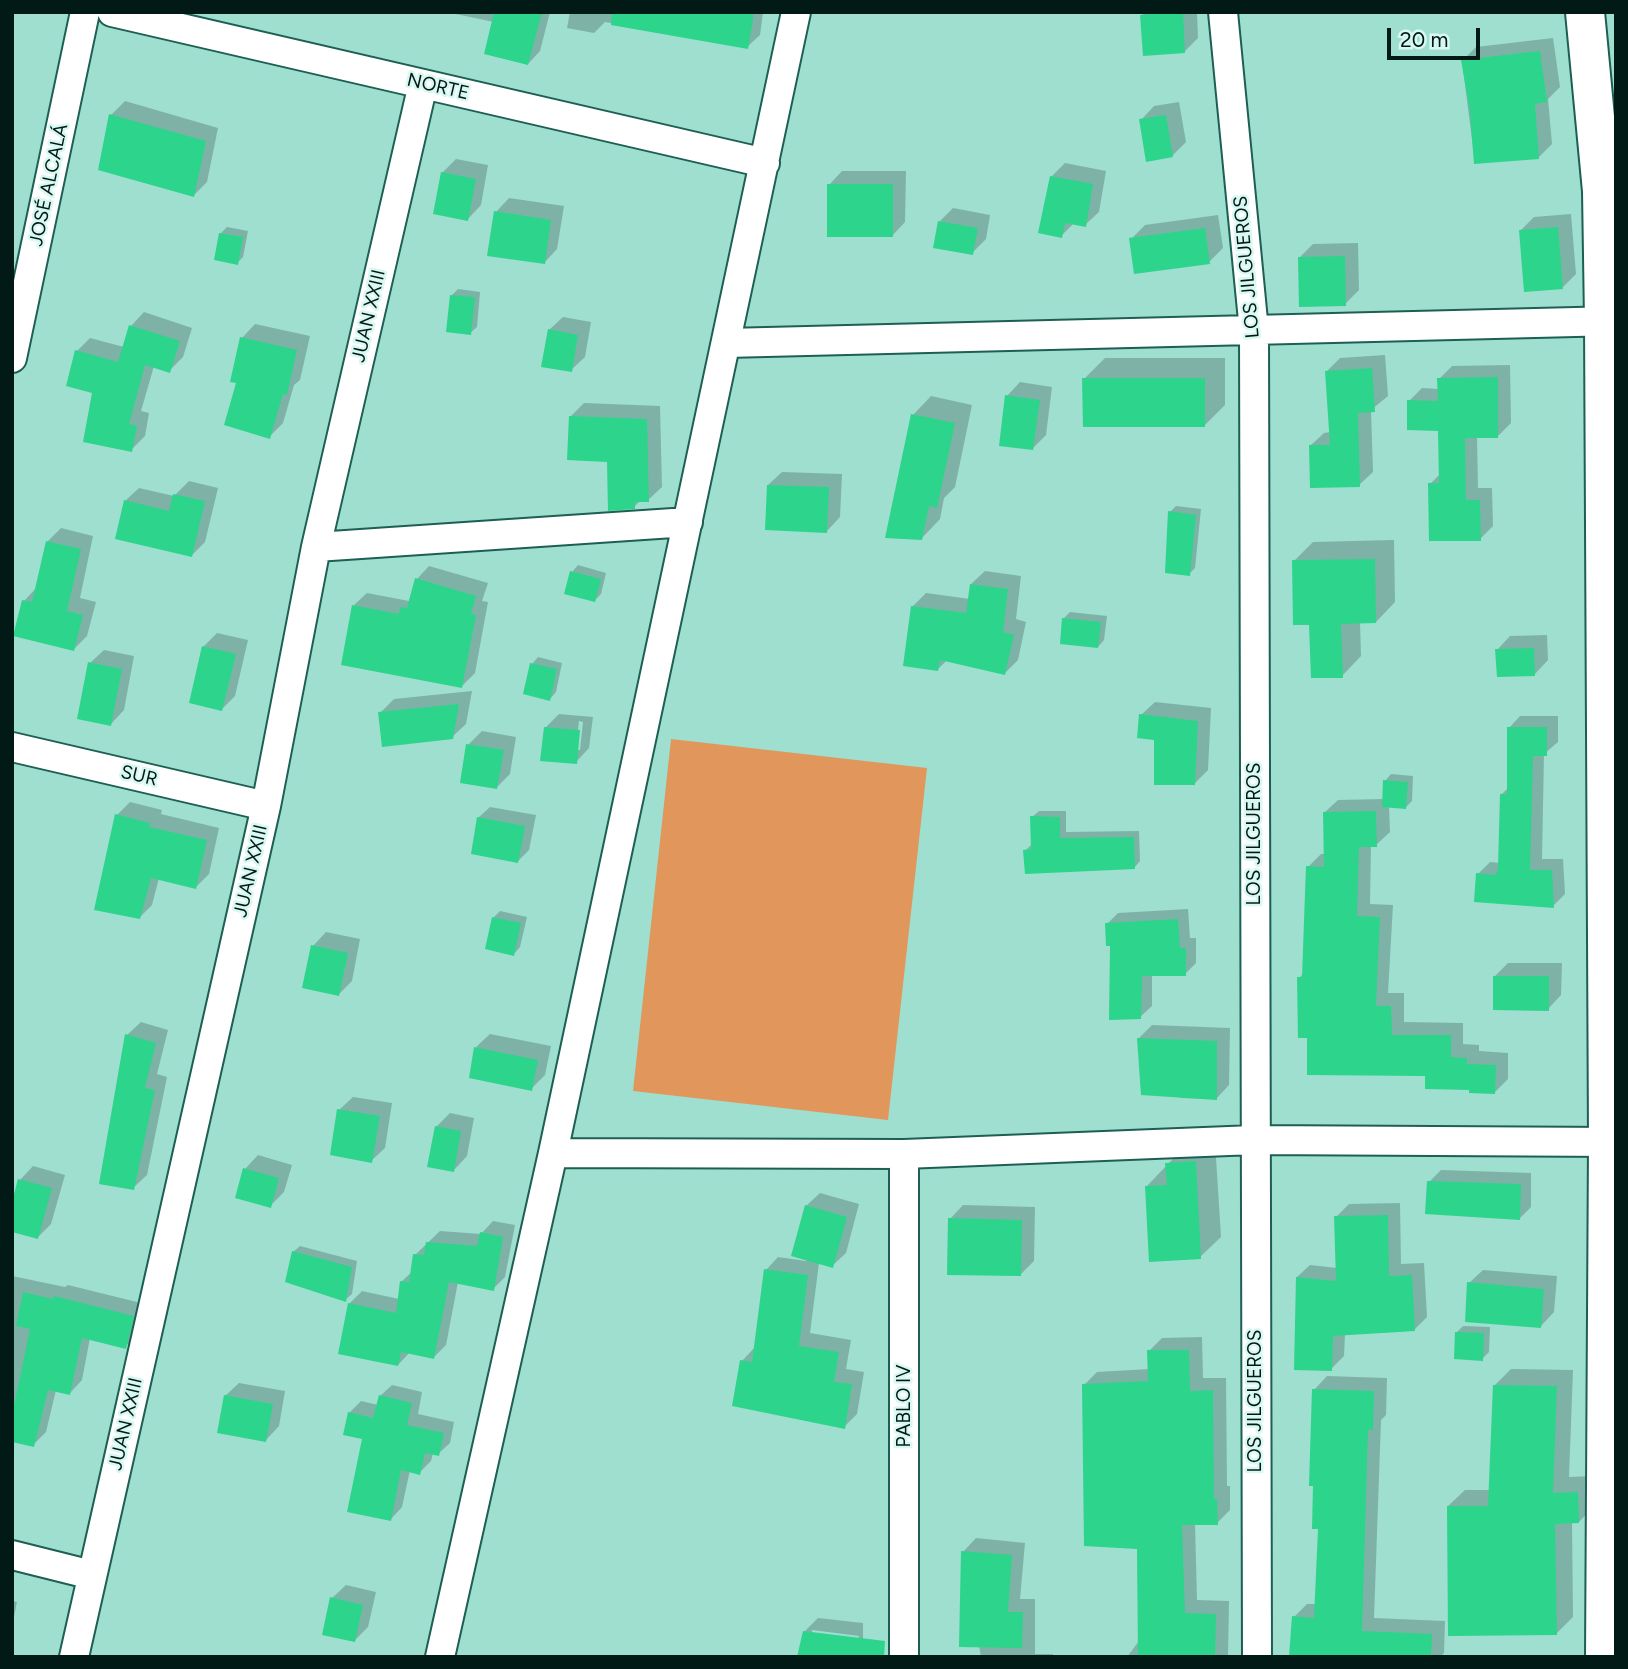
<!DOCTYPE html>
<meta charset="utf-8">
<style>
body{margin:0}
#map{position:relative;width:1628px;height:1669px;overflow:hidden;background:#9edfd0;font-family:Figtree,sans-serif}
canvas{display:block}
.frame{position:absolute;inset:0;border:14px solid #011a15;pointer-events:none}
.scale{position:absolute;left:1387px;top:28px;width:93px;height:32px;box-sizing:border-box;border:4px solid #011a15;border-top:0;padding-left:9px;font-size:21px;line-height:24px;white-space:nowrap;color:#011a15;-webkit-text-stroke:5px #d9f8f1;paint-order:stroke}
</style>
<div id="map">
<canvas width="1628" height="1669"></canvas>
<div class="frame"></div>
<div class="scale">20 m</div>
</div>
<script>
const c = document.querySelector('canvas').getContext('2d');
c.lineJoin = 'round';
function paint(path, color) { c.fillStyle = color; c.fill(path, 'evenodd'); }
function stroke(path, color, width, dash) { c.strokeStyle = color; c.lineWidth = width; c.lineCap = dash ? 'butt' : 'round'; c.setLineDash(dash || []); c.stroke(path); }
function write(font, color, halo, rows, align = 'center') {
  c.font = font + ' Figtree,sans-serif'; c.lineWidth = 5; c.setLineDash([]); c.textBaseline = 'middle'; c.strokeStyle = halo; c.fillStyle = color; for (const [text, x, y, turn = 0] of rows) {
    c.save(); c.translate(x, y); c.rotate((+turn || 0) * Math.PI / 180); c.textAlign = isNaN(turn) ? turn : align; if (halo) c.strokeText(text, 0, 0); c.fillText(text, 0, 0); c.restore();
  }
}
const green = new Path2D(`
 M671,739L927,768L888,1120L633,1091Z`);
const shadow = new Path2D(`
 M446,12H550L540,51L528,64L494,22Z
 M570,12H763L760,35L747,47L605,22L594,33L567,28Z
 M1145,12H1197L1198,38L1185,51L1142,15Z
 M1553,38L1560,87L1548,99L1552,144L1539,157L1475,163L1462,61L1476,47Z
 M125,101L218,128L207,182L194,195L111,115Z
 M1179,102L1186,142L1172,156L1141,120L1154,106Z
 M456,159L488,165L481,205L468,219L442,173Z
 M1065,163L1106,171L1099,212L1085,225L1074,223L1061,236L1051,177Z
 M842,171H906L905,222L892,236L829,185Z
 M509,198L564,206L557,249L544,263L496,212Z
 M953,208L990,215L986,239L972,253L940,221Z
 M1571,214L1576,274L1563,287L1521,230L1534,217Z
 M1218,215L1223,248L1209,262L1131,239L1145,225Z
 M227,227L248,231L243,257L237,263L220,234Z
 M1358,243L1359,290L1345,304L1299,258L1313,244Z
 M458,289L480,292L477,327L470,333L452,295Z
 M144,312L192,328L183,357L169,371L154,366L141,411L149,413L145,436L131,450L94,392L77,351L90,338L124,347L131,326Z
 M563,317L591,322L585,357L571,370L549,330Z
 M255,324L310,336L300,380L294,385L283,423L269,437L238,382L242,338Z
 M1385,355L1388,396L1371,410L1373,472L1359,485L1310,446L1324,433L1331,432L1326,372L1340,358Z
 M1105,358H1225V405L1205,425L1084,379Z
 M1510,365L1511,423L1498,436H1477L1478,488H1492L1493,526L1480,539L1430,484L1441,473L1440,429L1409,401L1422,388L1439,389V379L1452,366Z
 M1020,382L1052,387L1046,435L1033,448L1007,396Z
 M931,396L972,405L955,487L944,498L940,519L922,538L913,415Z
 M584,403L660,406L662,487L648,500H641L634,507L609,460L571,416Z
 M782,472L842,474L840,517L827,531L768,485Z
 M189,481L218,488L205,542L192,555L125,501L139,488L174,496Z
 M1176,506L1201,509L1195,568L1189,574L1170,512Z
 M61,528L93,536L80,598L96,602L87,636L74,649L24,601L37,587L47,542Z
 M1394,540L1395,602L1376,622H1360L1361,656L1342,676L1311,623L1294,561L1313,542Z
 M578,565L606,573L601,594L595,600L572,572Z
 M429,566L488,583L482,601L488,602L475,673L462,686L354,605L367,593L409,601L417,579Z
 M985,571L1021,576L1016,619L1026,622L1018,660L1005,673L947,660L938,669L912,607L926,593L970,599L971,584Z
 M1070,612L1107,616L1104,640L1098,647L1064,618Z
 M217,633L248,640L235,696L222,709L204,646Z
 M1547,635L1548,660L1535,674L1497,650L1510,636Z
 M104,650L134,656L124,710L111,724L90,663Z
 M538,657L562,663L556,692L550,699L532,664Z
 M472,691L466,724L452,737L380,713L394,699Z
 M1155,702L1211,708L1208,770L1194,784L1141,715Z
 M559,714L593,717L589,748L576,762L545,728ZM579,721L583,722L580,750H576Z
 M1520,716H1558V742L1544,754L1542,859H1563L1565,894L1553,906L1478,874L1490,862L1500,863L1501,795L1509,787V728Z
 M482,731L516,737L510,774L496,788L468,745Z
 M1391,774L1413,776L1412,801L1406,807L1389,806L1390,832L1376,845H1371L1370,904L1393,905L1388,993H1404V1022L1463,1023V1044L1479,1045V1051L1508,1053V1079L1495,1092L1471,1088L1309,1036L1299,978L1304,973L1308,867L1321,854H1325L1324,813L1338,800L1384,799L1385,781Z
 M130,802L162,810L161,814L219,828L209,874L196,887L159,878L152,905L139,918L117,815Z
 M490,807L536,815L529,850L518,861L478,818Z
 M1039,811H1066V832L1139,831L1140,861L1134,868L1025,851L1032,844V817Z
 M1188,909L1190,938H1196V963L1185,974H1152V1006L1140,1017L1107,924L1118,913Z
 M500,911L527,917L520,947L514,954L494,917Z
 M326,932L360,939L352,981L339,994L313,946Z
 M1508,963H1562L1561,995L1548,1009L1494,977Z
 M141,1022L168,1030L157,1074L167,1077L147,1175L133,1188L127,1035Z
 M1152,1025L1230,1028L1229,1085L1216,1099L1180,1098L1138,1039Z
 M490,1034L551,1046L545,1075L531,1089L476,1047Z
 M353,1097L392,1103L385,1148L371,1161L339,1110Z
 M450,1113L474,1118L467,1156L454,1170L436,1127Z
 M1215,1142L1221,1237L1200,1257L1147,1186L1188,1143Z
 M258,1155L292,1165L284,1192L270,1206L245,1169Z
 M33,1166L65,1175L51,1224L38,1237L20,1180Z
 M1441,1170L1531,1173V1207L1520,1218L1429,1182Z
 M820,1193L859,1204L846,1253L832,1266L819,1263L810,1333L851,1340L846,1369L864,1372L857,1414L844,1427L742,1361L755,1347L766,1270L778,1257L806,1261V1206Z
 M1400,1203L1401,1264L1424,1263L1427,1317L1414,1330L1345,1334L1344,1356L1331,1369L1297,1277L1310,1265L1337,1268L1336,1217L1349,1204Z
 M963,1205L1035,1207L1034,1261L1021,1274L950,1219Z
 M493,1221L515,1225L505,1277L493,1289L458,1282L446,1345L434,1357L410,1352L398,1365L349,1304L362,1291L399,1299L402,1281L413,1271L415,1255L440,1231L481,1234Z
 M300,1246L357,1261L352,1294L345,1300L293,1252Z
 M1483,1270L1557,1276L1554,1312L1541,1326L1469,1283Z
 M12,1276L65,1287L68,1285L145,1304L137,1335L125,1347L90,1338L82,1380L70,1393L56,1390L46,1432L33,1445L12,1440Z
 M1463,1326L1490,1327L1489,1352L1482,1359L1457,1332Z
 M1202,1337L1203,1378H1226L1227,1486H1230V1510L1217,1523H1195L1197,1600L1229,1601L1228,1657H1127L1139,1641V1547L1084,1385L1097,1372L1150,1369L1149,1351L1162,1338Z
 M1511,1369L1573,1370L1569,1477L1594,1476L1595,1505L1579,1522H1572L1573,1617L1556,1634L1448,1506L1465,1490H1491L1494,1386Z
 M1327,1376L1387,1378L1386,1415L1381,1420L1374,1618L1445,1621L1444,1653L1440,1657H1291L1294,1617L1307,1604H1316L1320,1527L1314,1390Z
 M239,1383L285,1391L279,1426L266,1440L225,1396Z
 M392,1385L422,1392L418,1414L454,1422L450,1443L438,1454L433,1453L431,1461L419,1473L410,1470L402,1507L391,1519L365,1438L349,1413L361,1401L378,1405L380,1396Z
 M976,1538L1025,1543L1020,1599H1035V1654H1053V1657H981L963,1552Z
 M346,1585L376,1592L368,1627L355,1640L332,1598Z
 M12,1601L17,1602L12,1626Z
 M818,1618L863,1623V1657L804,1632ZM812,1630L859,1636L858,1639L812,1634Z`);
const building = new Path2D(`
 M494,12H542L528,65L484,54Z
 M612,12H753V19L748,49L611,25Z
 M1183,12L1185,53L1143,56L1140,15Z
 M1540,51L1547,102L1535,104L1539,159L1474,164L1470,112L1461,60Z
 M109,114L206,141L194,197L98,170Z
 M1166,115L1173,157L1146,162L1139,119Z
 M441,172L476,179L468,221L433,214Z
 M1050,176L1093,184L1086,227L1065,223L1062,238L1038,233Z
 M827,184H893V237H827Z
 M494,211L551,220L545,264L487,256Z
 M938,221L978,228L973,255L933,248Z
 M1558,227L1563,289L1524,292L1519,230Z
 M1205,228L1210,264L1134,274L1129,238Z
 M219,233L243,237L238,265L214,260Z
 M1345,256L1346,306L1299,307L1298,257Z
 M450,295L475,297L471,335L446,332Z
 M129,325L180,341L170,373L145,365L129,424L137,426L132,452L83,442L92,393L66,386L75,350L118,362Z
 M548,329L578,335L572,372L541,367Z
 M240,337L297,350L287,395L283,394L270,439L224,425L236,383L230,382Z
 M1372,368L1375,412L1358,413L1360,487L1310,488L1309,445H1330L1325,371Z
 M1498,377V438H1465L1466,500H1480L1481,541H1429L1428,483H1439L1438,431L1407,430V400L1438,401L1437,378Z
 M1082,378H1205V427H1083Z
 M1005,395L1040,400L1033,450L999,446Z
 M911,414L955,423L937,508L929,506L922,540L885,538Z
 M569,416L647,419L649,502H635V509L608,511L607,462L567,460Z
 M767,485L829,487L827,533L765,530Z
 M173,494L205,501L192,557L115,539L124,500L169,511Z
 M1168,511L1196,515L1190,576L1165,573Z
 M46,541L81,549L67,611L83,615L74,651L13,636L22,600L32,602Z
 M1375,559L1376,623L1341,624L1343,678H1311L1309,625H1293L1292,560Z
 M570,571L601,579L595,602L564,594Z
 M415,578L476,596L471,614L476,615L462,688L341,665L352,605L399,614L400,607L407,608Z
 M970,584L1008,589L1003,632L1014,635L1005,675L940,660L938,671L903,666L911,606L966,613Z
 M1062,618L1101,622L1098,648L1060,644Z
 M202,646L236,654L222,711L189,703Z
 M1534,648L1535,676L1497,677L1495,649Z
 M88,662L122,669L111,726L77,719Z
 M530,663L557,669L550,701L523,694Z
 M459,704L453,739L382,747L378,712Z
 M1139,714L1198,721L1195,785H1154V740L1137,738Z
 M544,727L580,730L577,764L540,761Z
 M1507,727H1547V756H1533L1530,870H1552L1554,908L1474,902L1476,873L1496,875L1498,868L1500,794H1507Z
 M466,744L504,750L497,789L460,783Z
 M1383,780L1408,782L1406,809L1382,807Z
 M1376,811L1377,847H1359L1357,916L1380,917L1376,1006H1391L1392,1035H1451V1057L1467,1058V1064L1496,1065L1495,1094L1469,1093V1090L1425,1089V1076L1307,1075V1038H1298L1297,977H1302L1306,866L1324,867L1323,812Z
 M115,814L150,823L149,827L207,840L196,889L151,878L140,919L94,910Z
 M1030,816L1060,817V838L1134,837L1135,869L1025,874L1023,850L1031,849Z
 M477,817L525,826L518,863L471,854Z
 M492,917L521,923L514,956L485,949Z
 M1178,919L1180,948H1186V976H1142L1141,1019L1109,1020L1110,946H1106L1105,923Z
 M311,945L348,953L339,996L302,988Z
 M1493,976H1549V1011L1493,1010Z
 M125,1034L156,1043L145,1088L155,1090L134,1190L99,1184Z
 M1137,1038L1217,1041V1100L1141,1095Z
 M474,1047L538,1060L532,1091L469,1078Z
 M337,1109L380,1116L372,1163L330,1155Z
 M435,1126L461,1131L454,1172L427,1167Z
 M1196,1161L1201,1259L1149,1262L1145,1186L1167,1185L1165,1163Z
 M243,1168L279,1178L271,1208L235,1198Z
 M18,1179L52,1188L38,1239L12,1232V1202Z
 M1427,1181L1521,1184L1520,1220L1425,1214Z
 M805,1205L847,1217L833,1268L791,1256Z
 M1388,1215L1389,1276L1412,1275L1415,1331L1333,1336L1332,1371L1294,1370L1296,1277L1336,1281L1334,1216Z
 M948,1218L1022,1220L1021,1276L947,1275Z
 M480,1232L503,1237L494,1291L449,1282L434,1359L401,1352L398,1366L338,1354L348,1303L396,1313L400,1281L409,1282L413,1254L424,1255L426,1242L477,1246Z
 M292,1251L352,1267L346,1302L285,1282Z
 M764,1269L808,1275L799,1346L839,1352L834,1382L852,1384L845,1429L732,1406L740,1360L752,1362Z
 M1467,1282L1544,1289L1541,1328L1465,1322Z
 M23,1292L53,1299L54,1296L134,1316L126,1349L82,1338L70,1395L48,1390L34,1447L12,1442V1415L30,1329L16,1326Z
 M1455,1332L1484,1333L1483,1361L1454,1359Z
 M1147,1350H1189L1190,1391L1213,1390L1214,1499H1217L1218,1525H1182L1185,1613L1216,1614L1215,1657H1138L1137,1549L1084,1546L1082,1384L1148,1381Z
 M1493,1385L1557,1386L1553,1493L1578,1492L1579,1523L1555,1524L1557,1635L1448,1636L1447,1506H1488Z
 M1312,1389L1374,1391L1373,1430H1368L1362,1631L1432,1634L1431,1657H1289L1292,1616L1314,1618L1318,1529H1312L1313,1486H1309Z
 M224,1395L273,1404L266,1442L217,1433Z
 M379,1395L412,1403L407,1425L444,1433L439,1456L425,1453L420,1475L401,1470L391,1521L347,1512L362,1439L343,1435L348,1412L373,1418Z
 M961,1551L1012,1555L1008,1612H1023L1022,1648L959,1647Z
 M330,1597L363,1605L355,1642L322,1635Z
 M803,1631L885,1641L884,1657H797Z`);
const street = new Path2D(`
 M112,12L765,163
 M1223,12L1254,331L1257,1657
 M726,343L1616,321
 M12,358L85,12
 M316,547L688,522
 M12,747L266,806
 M553,1153L904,1154L1254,1140L1616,1142
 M12,1555L92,1575
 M74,1657L266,806L316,547L423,84
 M440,1657L553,1153L796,12
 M904,1657V1154`);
const secondary = new Path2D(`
 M1585,12L1602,191L1604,320L1608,1142L1605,1657`);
const streetNames = [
 ["NORTE",438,87,13],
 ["JOSÉ ALCALÁ",49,185,-78],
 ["LOS JILGUEROS",1247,267,-95],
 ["JUAN XXIII",369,316,-77],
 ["SUR",139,776,13],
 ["LOS JILGUEROS",1254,834,-90],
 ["JUAN XXIII",251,871,-77],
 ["LOS JILGUEROS",1255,1401,-90],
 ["PABLO IV",904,1406,-90],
 ["JUAN XXIII",126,1424,-77]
];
paint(green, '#e1975b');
paint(shadow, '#0003');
paint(building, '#2cd48c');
stroke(street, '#1d5f53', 32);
stroke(secondary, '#1d5f53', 42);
stroke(street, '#fff', 28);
stroke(secondary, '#fff', 38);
write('19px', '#011a15', '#d9f8f1', streetNames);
</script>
